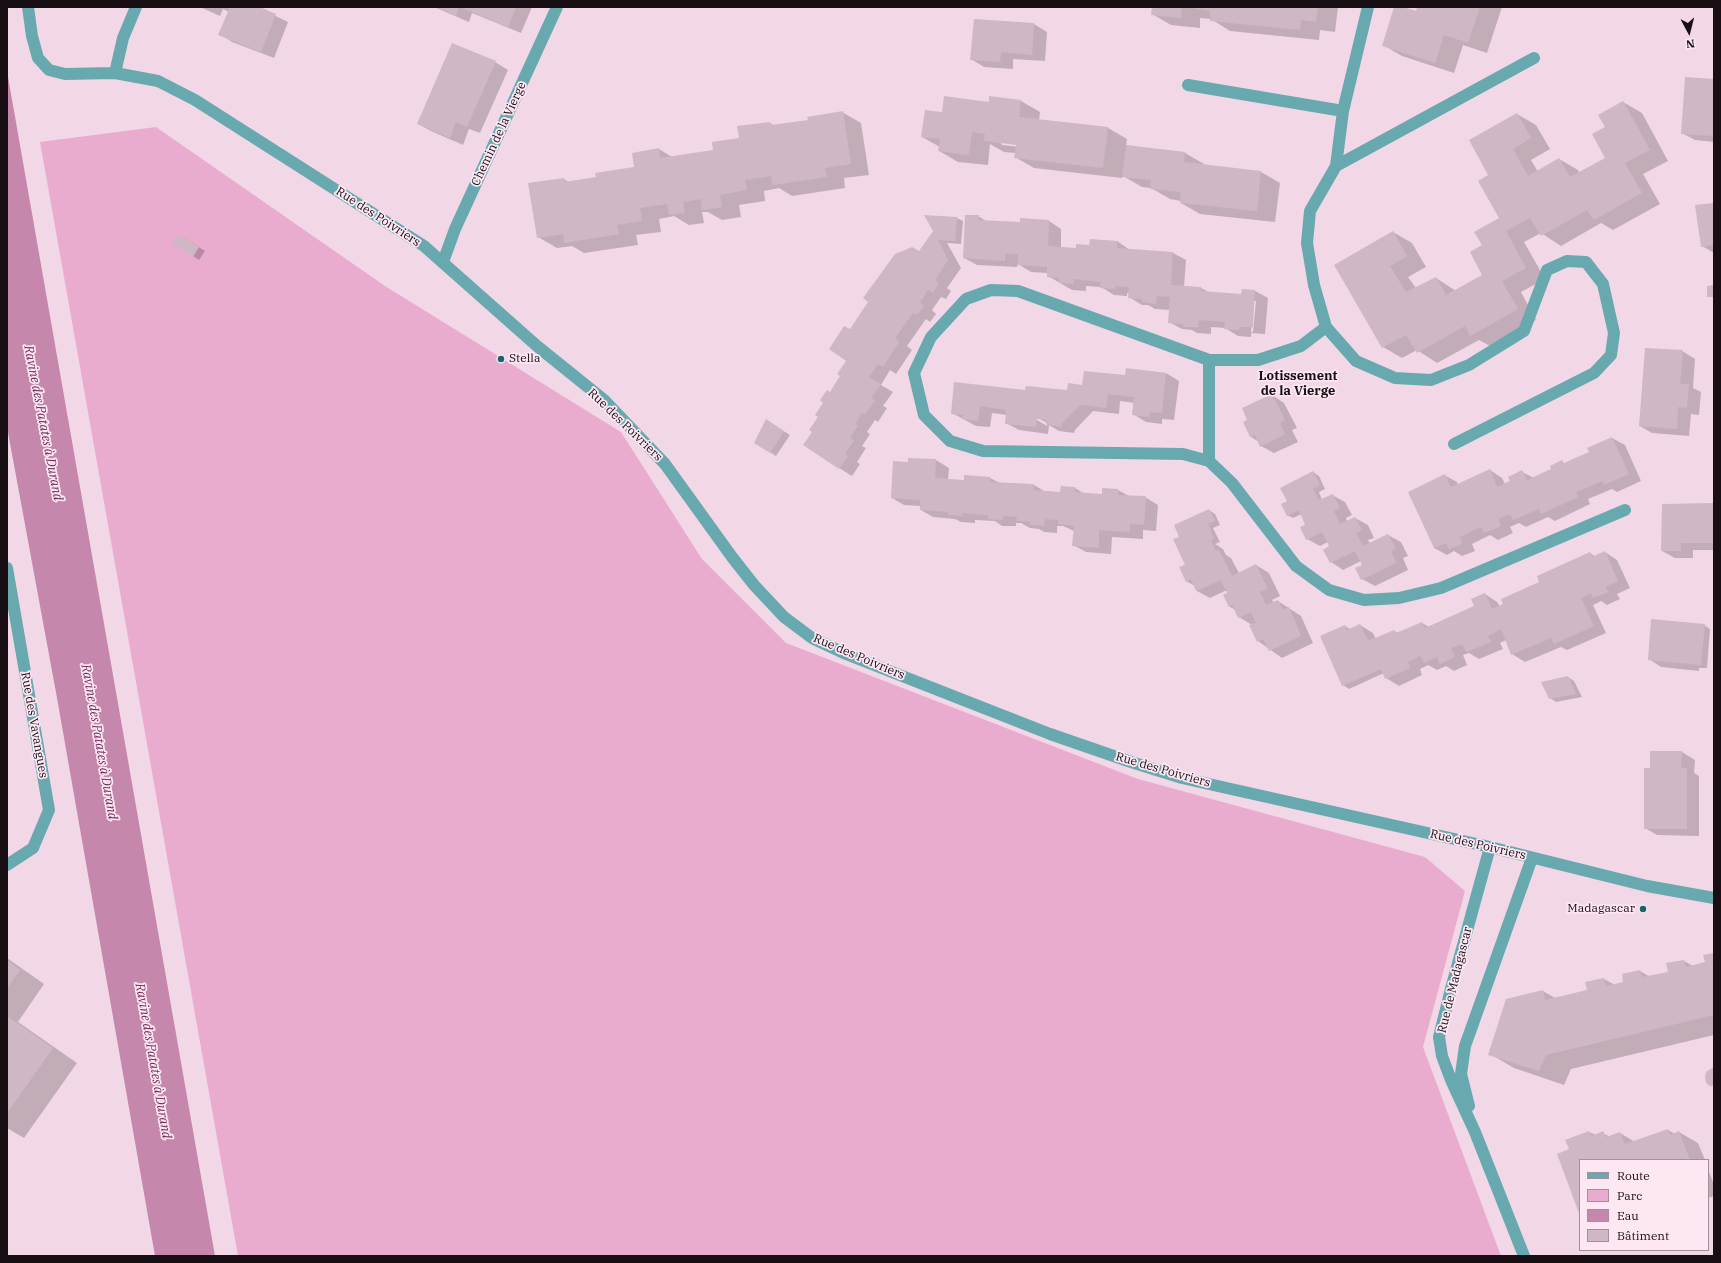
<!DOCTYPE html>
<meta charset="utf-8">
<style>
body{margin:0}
#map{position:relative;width:1721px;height:1263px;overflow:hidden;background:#f2d8e7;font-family:"IBM Plex Serif",serif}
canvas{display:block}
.frame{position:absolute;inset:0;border:8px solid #170f14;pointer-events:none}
.legend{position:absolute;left:1579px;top:1159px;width:130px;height:92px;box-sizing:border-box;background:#fce7f3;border:1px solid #a0919a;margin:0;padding:5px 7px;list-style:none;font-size:12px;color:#170f14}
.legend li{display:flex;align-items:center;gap:8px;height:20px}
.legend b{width:20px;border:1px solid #a0919a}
.north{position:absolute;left:1669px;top:12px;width:40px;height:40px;-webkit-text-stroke:3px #fce7f3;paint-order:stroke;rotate:173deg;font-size:11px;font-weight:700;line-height:16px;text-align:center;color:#170f14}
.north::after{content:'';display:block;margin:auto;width:14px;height:18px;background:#170f14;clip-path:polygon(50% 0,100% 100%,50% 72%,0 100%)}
</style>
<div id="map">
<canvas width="1721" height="1263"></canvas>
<div class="frame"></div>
<ul class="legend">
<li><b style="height:5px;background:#68a9af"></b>Route</li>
<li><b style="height:11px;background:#e9accf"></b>Parc</li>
<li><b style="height:11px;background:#c588ac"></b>Eau</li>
<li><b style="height:11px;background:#d0b7c5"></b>Bâtiment</li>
</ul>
<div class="north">N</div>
</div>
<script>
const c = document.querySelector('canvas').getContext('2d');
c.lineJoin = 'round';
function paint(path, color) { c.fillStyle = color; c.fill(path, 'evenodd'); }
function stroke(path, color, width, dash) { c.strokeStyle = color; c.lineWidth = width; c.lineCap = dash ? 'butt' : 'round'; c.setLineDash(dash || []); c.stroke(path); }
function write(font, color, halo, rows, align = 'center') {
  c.font = font + ' "IBM Plex Serif",serif'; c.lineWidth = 3.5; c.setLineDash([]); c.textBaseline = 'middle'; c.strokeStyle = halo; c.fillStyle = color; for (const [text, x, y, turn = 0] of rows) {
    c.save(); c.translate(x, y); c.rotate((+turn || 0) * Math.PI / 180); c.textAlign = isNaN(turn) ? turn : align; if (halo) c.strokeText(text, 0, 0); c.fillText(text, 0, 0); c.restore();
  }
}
const green = new Path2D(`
 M156,127L385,286L621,432L702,559L786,643L1138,779L1425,857L1465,891L1423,1047L1501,1256H238L40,142Z`);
const water = new Path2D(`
 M7,71L215,1256H155L57,698L7,427Z`);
const shadow = new Path2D(`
 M200,7H257L288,22L274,58L232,42L220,34L229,12L223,9L220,16Z
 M434,7H532L521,33L472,13L469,22Z
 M1153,7H1338L1335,32L1320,30L1319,40L1230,31L1211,19L1200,18V28L1171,25L1152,14Z
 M1395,7H1400L1416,12L1418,7H1502L1487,53L1463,45L1454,73L1402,56L1383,45Z
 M1034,24L1047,32L1045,61L1013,59V69L984,67L971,59Z
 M495,62L508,70L480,133L469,129L463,145L431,131L418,124Z
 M1714,80V142L1695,140L1682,133Z
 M1021,101L1040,112L1039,120L1108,128L1127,139L1126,146L1185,153L1204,164V165L1261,172L1280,183L1275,222L1200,214L1181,203V201L1170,199L1151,188L1142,187L1123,176L1122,178L1034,168L1015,157L1016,153L1004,152L990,144L988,165L958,162L939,151L940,147L922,137L943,113L990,103ZM1000,142L1021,145V147L1002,145Z
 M1623,102L1642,113L1668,161L1643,174L1660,204L1613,230L1601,223L1561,246L1541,233L1524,242L1545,279L1521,292L1536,320L1490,346L1479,340L1437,363L1417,350L1402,358L1383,347L1336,265L1393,232L1412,243L1426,267L1408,277L1416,288L1436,278L1456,291L1484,275V245L1500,218L1490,176L1517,114L1536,125L1550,149L1531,160L1538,172L1559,159L1578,170L1579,173L1606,158V127Z
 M842,112L861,123L869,175L844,178L845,188L792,196L779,188L764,191L765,201L739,205L741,217L722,220L708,212H702L704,223L689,225L674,216L659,219L661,232L636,235L638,245L584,253L572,246L557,248L538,237L563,179L569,182L597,178L636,168L659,149L672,157L714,151L740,139L770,123L775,126L809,121Z
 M1714,204V253L1702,246Z
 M926,216L957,218L963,221L961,244L947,243L961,268L947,288L951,291L946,299L941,297L932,310L936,314L930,322L926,319L907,346L912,350L896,374L890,370L881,385L893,392L883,406L887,408L878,422L875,420L867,432L870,434L862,446L866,448L857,462L860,464L852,476L839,468L813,432L830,393L842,376L848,360L850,330L935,234Z
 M978,216L988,222L1021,223L1049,221L1061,229V248L1076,249L1117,241L1130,250L1173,253L1186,260L1184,287L1201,288L1210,293L1242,295V290L1255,291L1268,298L1265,334L1251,333V337L1238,336L1225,328L1211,327V334L1197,333L1192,330L1182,329L1169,322L1170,310L1155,309L1148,305H1142L1129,297L1130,293H1127V296L1114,295L1101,287L1086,286V291L1072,290L1048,276V273L1031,272L1018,264L1017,267L977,265L964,258ZM1254,301H1256L1253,332H1251Z
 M185,238L205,251L199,260L193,256Z
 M1682,351L1695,359L1693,388L1701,392L1699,415L1691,414L1689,436L1652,433L1640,426Z
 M1127,369L1166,373L1179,381L1174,420L1162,419V424L1146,422L1133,414L1134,403L1120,401L1119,414L1093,411L1075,430L1074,433L1059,431L1049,425L1048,434L1019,430L1006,423L1007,415L992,413L990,427L976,426L952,413L1026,391L1068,392L1083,386L1126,377ZM1033,415L1047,423V426L1032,417Z
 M1272,395L1284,403L1297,428L1292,430L1298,442L1274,453L1261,446L1259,442L1251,437L1244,422L1248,420Z
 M772,424L790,435L776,456L755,443Z
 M1612,438L1625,445L1641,481L1617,492L1612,489L1588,499L1590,504L1555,521L1548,517L1526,527L1519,523L1510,527L1513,533L1498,540L1490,535L1472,544L1475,551L1462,556L1454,551L1447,555L1434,548L1444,475L1457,482L1458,485L1490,470L1502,478L1505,484L1522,472L1534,478L1553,469L1562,462L1565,464L1591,452Z
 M909,459L936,460L949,468L948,480L964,481L990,478L1000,483L1034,485L1044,491L1061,493V487L1075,488L1085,494L1103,495L1118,490L1129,496L1145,497L1158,505L1156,531L1143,530V539L1112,537L1111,554L1086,552L1073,545L1074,531L1063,526H1057V533L1044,532L1039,529L1030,528L1021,523H1016V526H1002L995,521L975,520V523L961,522L955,519L933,517L921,510V506L904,505L892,498L909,463Z
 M1313,472L1319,476L1325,489L1319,492L1322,500L1332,495L1345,502L1352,515L1346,518L1347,521L1355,518L1368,525L1374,538L1368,540L1370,544L1388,535L1401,542L1408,556L1403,558L1408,570L1375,586L1362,579L1364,565L1361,561L1343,570L1331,562L1330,547L1328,542L1320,546L1307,539V525L1302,514L1293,518L1287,515L1289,502Z
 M1714,504V550H1693V558H1675L1662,551Z
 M1209,510L1215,514L1220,525L1213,528L1220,542L1215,544L1223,549L1226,555L1231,558L1239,573L1256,565L1269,573L1280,596L1272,600L1274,603L1278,601L1301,616L1313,643L1282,658L1258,641L1252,625L1239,617L1235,610L1229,606L1227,590L1210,598L1197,591L1195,586L1186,581V565L1180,537Z
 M1605,552L1617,560L1630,588L1617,594L1620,599L1607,605L1601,601L1593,605L1606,633L1567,650L1561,647L1525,662L1512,654L1506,640L1500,643L1503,649L1479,659L1469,653L1463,655L1467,665L1454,671L1446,666L1437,670L1428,665L1420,669L1422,675L1399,686L1386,678L1384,673L1349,689L1343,685L1345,626L1350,629L1360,625L1373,633L1376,639L1394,631L1398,633L1422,623L1429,627L1475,606L1485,594L1497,602L1500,607L1590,553L1596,557Z
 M1704,625L1710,629L1707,668H1699V671L1661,667L1649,659Z
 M1568,677L1574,681L1582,697L1556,702L1550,698Z
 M1651,752H1682L1695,760L1694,773L1699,776V836L1657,835L1645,828Z
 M1714,954V1035L1571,1069L1564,1085L1514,1068L1490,1054L1543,991L1555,998L1588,991L1604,979L1615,985L1624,983L1640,971L1650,977L1669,972L1684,961L1693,966L1707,963Z
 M7,958L44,984L18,1022L77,1063L24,1138L7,1128Z
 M1668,1130L1675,1134L1679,1132L1698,1143L1705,1160H1580V1214L1570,1150L1589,1132L1596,1135L1603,1133L1610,1137L1620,1133L1635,1142Z
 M1708,1169L1714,1185V1196L1708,1198Z`);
const building = new Path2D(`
 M230,7H260L276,14L261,52L218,35Z
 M436,7H459L456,16Z
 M460,7H516L508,27Z
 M1152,7H1182L1181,18L1151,15Z
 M1186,7H1318L1316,22L1301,20L1300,30L1210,21V11Z
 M1394,7H1403L1416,11L1417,7H1480L1468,43L1444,35L1435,63L1382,46Z
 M974,19L1034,23L1032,55L1001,52L1000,62L970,60Z
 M452,43L496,61L467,127L456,122L450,138L417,124Z
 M1685,77L1714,79V136L1681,134Z
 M944,96L989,102V96L1021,100L1019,117L1108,127L1103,168L1014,158L1016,145L984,141L985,134L972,132L969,155L938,151L940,139L921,137L925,110L942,112Z
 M1623,101L1650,150L1625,163L1642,193L1594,220L1587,210L1541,236L1530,218L1506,231L1526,268L1502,281L1518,309L1470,336L1465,326L1417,353L1406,335L1382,348L1334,265L1393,231L1407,256L1390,266L1406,292L1436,277L1446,295L1482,275L1470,252L1482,245L1474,232L1499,218L1478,181L1488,175L1469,140L1517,113L1531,138L1513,149L1528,176L1559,158L1570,177L1605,158L1592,134L1605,127L1598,115Z
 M843,111L851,164L825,168L827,177L772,185L771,176L745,180L747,190L720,195L722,207L702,210L701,199L683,202L685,213L669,215L667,204L640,208L642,221L617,225L619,234L564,243L563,234L537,238L528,183L564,178V182L596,177L595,173L634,167L632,153L659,148L660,158L713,150L712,142L739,138L737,126L770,122L771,125L808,120L807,117Z
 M1126,145L1185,152L1184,162L1261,171L1257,211L1180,203L1181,192L1150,189L1151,180L1122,177Z
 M1714,203V245L1701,247L1695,205Z
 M924,215L957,217L955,241L938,240L948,260L935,280L939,283L933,293L928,290L920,302L924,306L917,315L913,313L895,338L899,342L883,367L878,364L869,377L881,384L871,398L875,400L865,415L862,413L855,424L858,426L850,438L854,440L845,454L848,456L839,469L803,445L812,432L809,430L818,417L815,415L823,403L820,400L827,390L830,392L840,376L837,374L846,361L829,349L844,326L850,329L868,302L863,298L895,254L912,247L919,251L933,231Z
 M965,215H979L978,220L1020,222V218L1049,220L1048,246L1076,248V244L1089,245L1090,239L1118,241L1117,248L1173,252L1171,285L1201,287V291L1241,294L1242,289L1255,290L1253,327H1239V330L1224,329L1225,322L1199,320L1198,327H1183L1184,324L1168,323L1170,297L1157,296L1156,304L1142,302V299L1128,298L1129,287L1115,286V289L1100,288L1101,282L1073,279L1074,284L1059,283V278L1047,277V267L1018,265V254H1005V261L963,258Z
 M179,234L199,247L193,257L172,243Z
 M1714,285V297H1707V286Z
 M1645,348L1683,350L1680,384H1689L1687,408L1678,407L1677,429L1639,426Z
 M1126,368L1166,373L1162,413L1150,412L1149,417L1132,415L1134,397L1108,394L1106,408L1080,405L1062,423V427L1046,424V420L1037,419L1036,427L1005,424L1006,410L980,406L978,421L962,419L963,415L951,414L954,382L1025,390L1026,386L1067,390L1068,383L1082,385L1084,371L1125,375Z
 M1272,394L1285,420L1280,423L1285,434L1260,447L1255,435L1250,437L1243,422L1247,420L1242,408Z
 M766,419L784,431L770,453L754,443Z
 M1612,437L1629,474L1604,485L1602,481L1576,492L1578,497L1541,514L1539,509L1513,520L1510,514L1498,519L1501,526L1484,533L1481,527L1460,537L1462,544L1449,549L1446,543L1434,548L1408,492L1445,474L1451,487L1490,469L1497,487L1510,481L1508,477L1522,470L1527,480L1551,469L1550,466L1562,460L1564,463L1589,452L1587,448Z
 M908,458L936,459L935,478L964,480V475L991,477L990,482L1034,484L1033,490L1060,492L1061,486L1075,487V492L1102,494V488L1118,489V495L1146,496L1144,525L1130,524V532L1099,530V548L1072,546L1074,526L1058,524V520L1045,519L1044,526L1030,525L1031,522L1016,521L1017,517L1003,516V520L988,519V515L962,513V516L948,515V512L920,510V500L891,498L893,461L908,462Z
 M1313,471L1320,485L1313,489L1319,500L1333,494L1340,508L1334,511L1340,524L1355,517L1362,530L1356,533L1363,546L1388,534L1396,549L1391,551L1396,563L1361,580L1355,568L1362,565L1355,551L1330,563L1323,550L1329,546L1322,532L1306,540L1300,527L1305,525L1299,510L1287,516L1281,504L1287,501L1280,488Z
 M1714,503V543H1681V551H1661L1662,504Z
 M1209,509L1215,521L1208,524L1214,539L1211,540L1216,551L1219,550L1232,576L1256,564L1268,589L1260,592L1266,605L1278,600L1283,610L1289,607L1301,636L1269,651L1263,639L1257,642L1249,625L1256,623L1251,612L1238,618L1232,605L1229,607L1223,595L1227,593L1221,580L1196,591L1191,579L1186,582L1179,567L1185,565L1173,539L1179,537L1174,525Z
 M1605,551L1618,581L1605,587L1608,592L1593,598L1591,593L1581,598L1594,626L1554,644L1551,638L1511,655L1501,629L1488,636L1491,642L1466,652L1462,644L1451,648L1455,657L1440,664L1437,657L1424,663L1420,656L1408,662L1410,668L1385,679L1381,669L1342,686L1320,636L1345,625L1347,630L1360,624L1368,641L1394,630L1396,633L1422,622L1425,628L1474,606L1471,599L1485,593L1492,609L1503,604L1501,599L1539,582L1537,576L1590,552L1592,557Z
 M1651,619L1705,624L1701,665L1648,660Z
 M1568,676L1576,694L1549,699L1541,682Z
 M1650,751H1682L1681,768H1687V829H1644V768H1650Z
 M1714,953V1015L1546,1055L1539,1071L1488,1055L1506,999L1543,990L1545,1000L1587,990L1585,982L1604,978L1606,986L1623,982L1622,974L1640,970L1642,977L1668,972L1666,963L1684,960L1686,967L1705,962L1703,955Z
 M7,960L20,970L7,988Z
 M7,1016L53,1048L7,1113Z
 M1714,1067V1086H1710L1706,1083L1705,1076L1707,1071Z
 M1668,1129L1670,1135L1679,1131L1690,1160H1580V1216L1557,1154L1569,1149L1565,1140L1589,1131L1592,1136L1603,1131L1606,1137L1620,1132L1625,1144Z`);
const minor = new Path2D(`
 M28,7L32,36L38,58L49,70L65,74L115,73L158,81L195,100L424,246L537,346L604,400L665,464L732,557L754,585L784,617L812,638L846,654L1050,734L1131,762L1182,778L1490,847L1647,886L1714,898
 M1368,7L1343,111L1336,166L1310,211L1307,243L1314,285L1326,327L1356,361L1395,378L1431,380L1469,365L1524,331L1547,270L1567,261L1586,262L1603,284L1614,333L1611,355L1594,373L1454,444
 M115,73L123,38L136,7
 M1188,85L1343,111
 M1336,166L1534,58
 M443,262L455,229L557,7
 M1326,327L1301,346L1258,360H1209L1018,291L991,290L966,299L931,337L914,373L924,415L950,441L983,451L1183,454L1209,461L1232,483L1296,566L1329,590L1364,600L1399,598L1441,588L1625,510
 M1209,461V360
 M7,568L49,810L33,848L7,865
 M1490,847L1452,985L1439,1037L1442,1056L1451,1080L1475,1132L1524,1256
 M1469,1106L1461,1074L1465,1046L1532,858`);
const markers = [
 [501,359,4,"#18666c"],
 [1643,909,4,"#18666c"]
];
const streetNames = [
 ["Chemin de la Vierge",499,134,-65],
 ["Rue des Poivriers",378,217,33],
 ["Rue des Poivriers",625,425,44],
 ["Rue des Poivriers",859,657,23],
 ["Rue des Vavangues",34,725,80],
 ["Rue des Poivriers",1163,770,16],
 ["Rue des Poivriers",1478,845,13],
 ["Rue de Madagascar",1455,980,-76]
];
const poiNames = [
 ["Stella",509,359],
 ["Madagascar",1635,909,"right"]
];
const neighbourhoodNames = [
 ["Lotissement",1298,376],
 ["de la Vierge",1298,391]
];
const waterNames = [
 ["Ravine des Patates à Durand",43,423,79],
 ["Ravine des Patates à Durand",99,742,80],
 ["Ravine des Patates à Durand",153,1061,80]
];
paint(green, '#e9accf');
paint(water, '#c588ac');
paint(shadow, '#0003');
paint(building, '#d0b7c5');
stroke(minor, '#68a9af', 12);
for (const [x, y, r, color] of markers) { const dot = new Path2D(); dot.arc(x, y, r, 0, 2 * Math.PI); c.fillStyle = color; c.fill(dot); stroke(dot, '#fce7f3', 1.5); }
write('12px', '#170f14', '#fce7f3', streetNames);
write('12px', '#170f14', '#fce7f3', poiNames, 'left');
write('bold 13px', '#170f14', '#fce7f3', neighbourhoodNames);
write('italic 13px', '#742a5a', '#fce7f3', waterNames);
</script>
